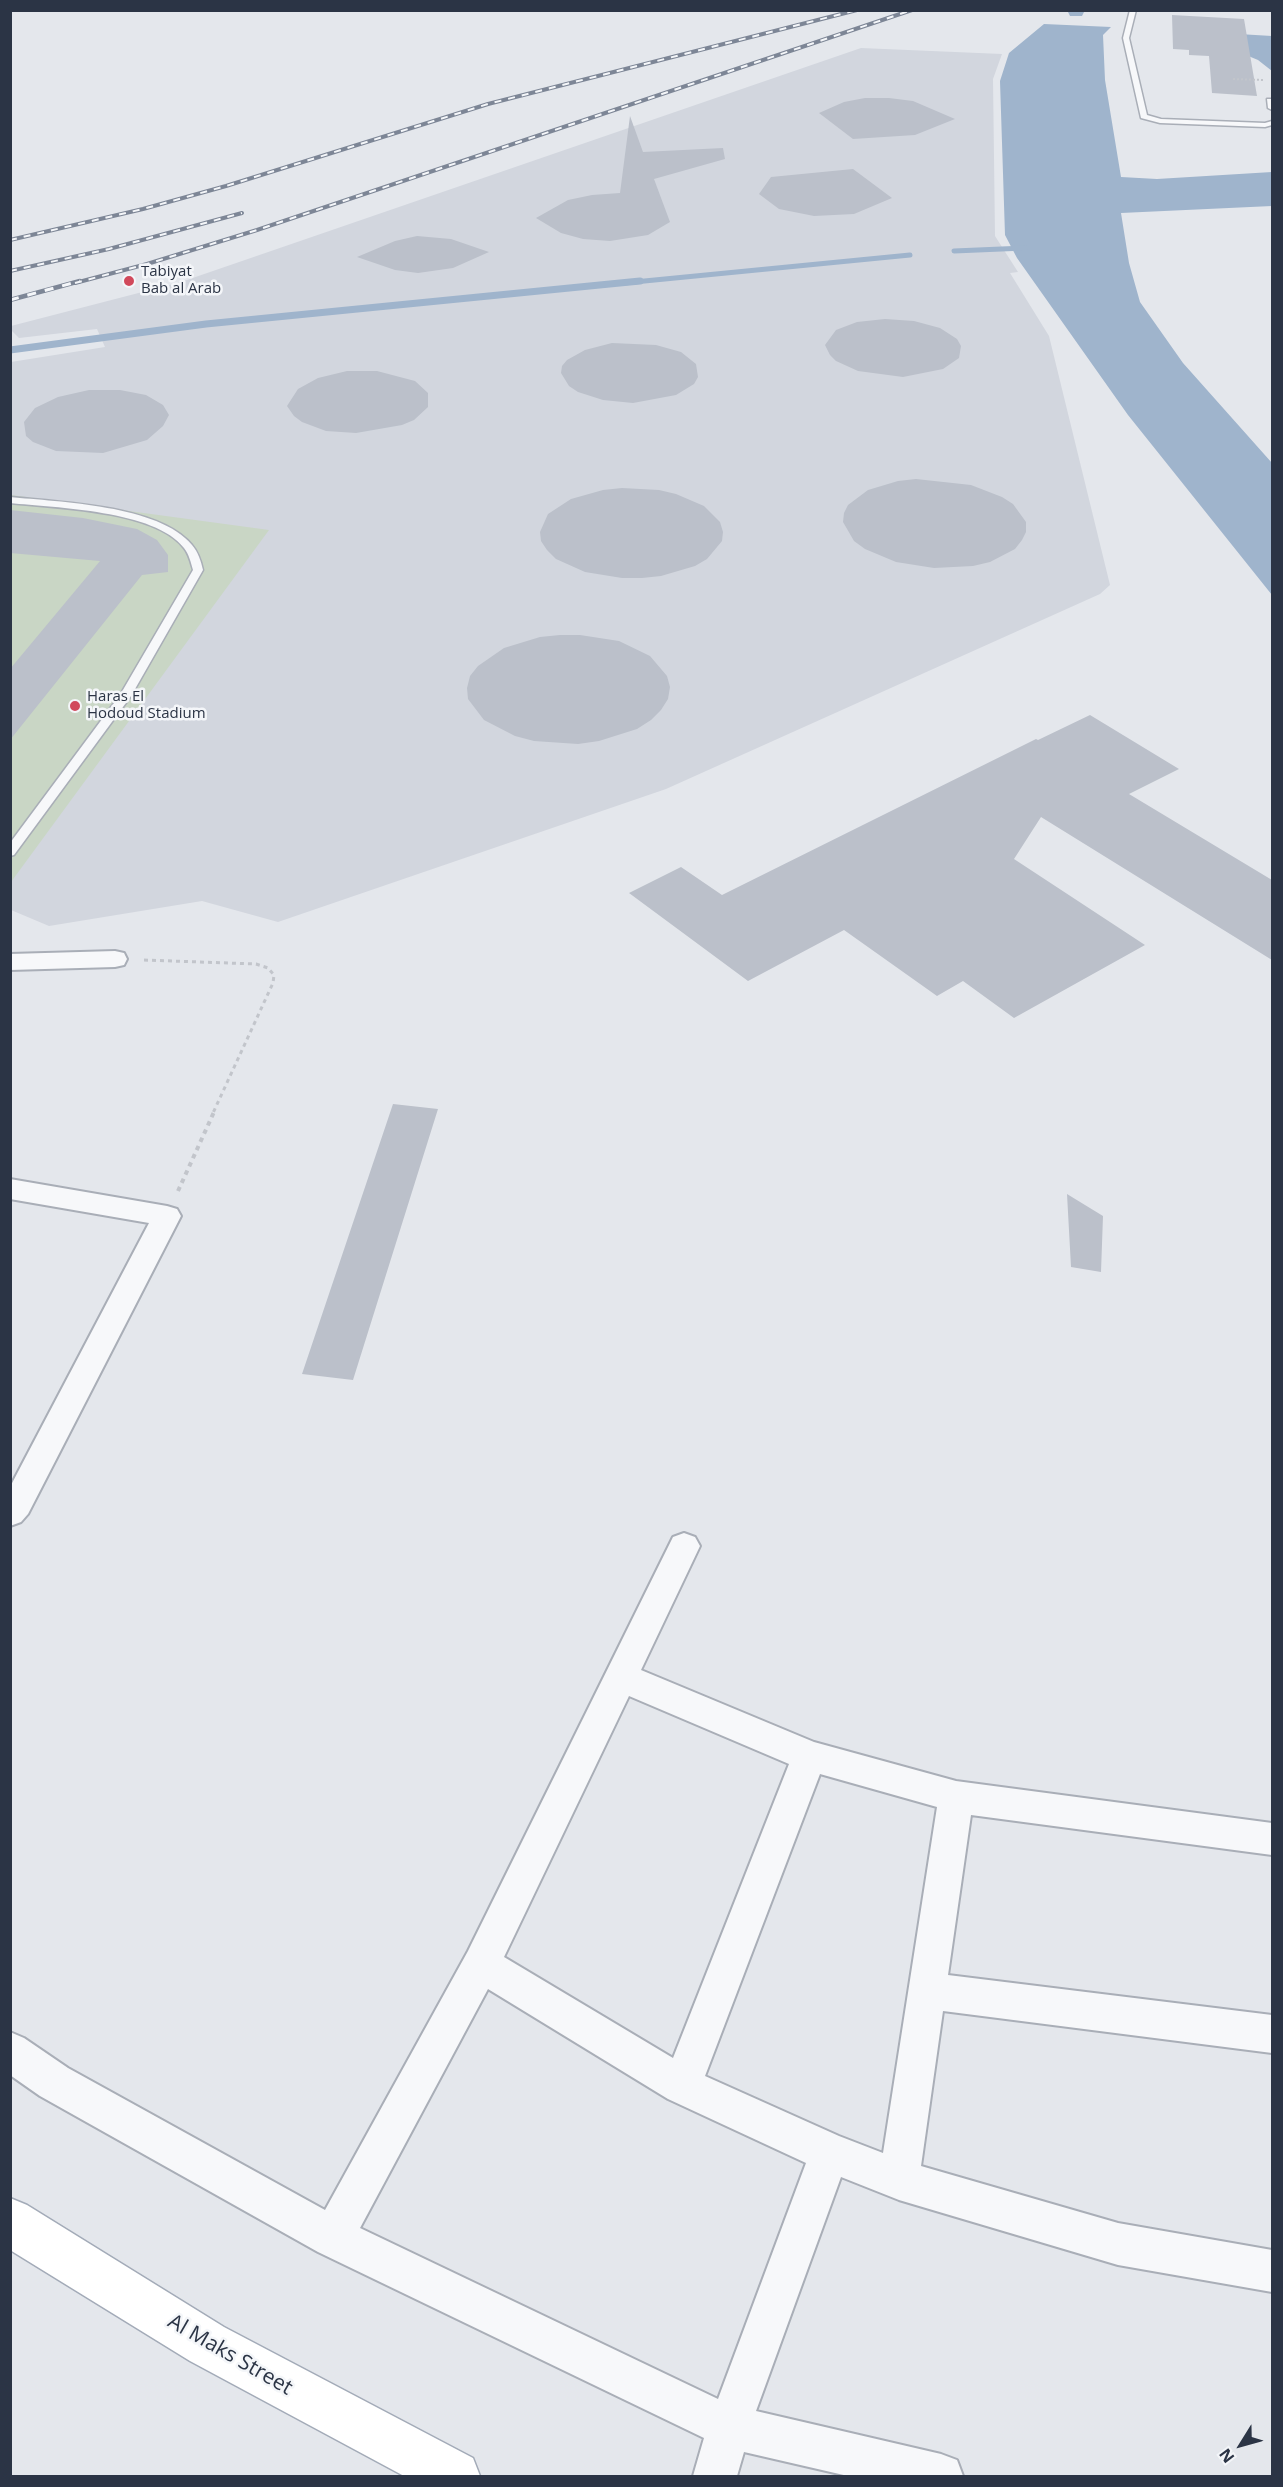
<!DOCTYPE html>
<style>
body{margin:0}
#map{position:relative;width:1283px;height:2487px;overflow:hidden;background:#e4e7ec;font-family:"Open Sans",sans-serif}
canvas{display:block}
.frame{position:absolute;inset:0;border:12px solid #2b3445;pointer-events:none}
.north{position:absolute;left:1211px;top:2415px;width:60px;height:60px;-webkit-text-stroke:4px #f4f6f9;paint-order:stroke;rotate:233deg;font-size:16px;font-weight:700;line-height:24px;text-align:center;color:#2b3445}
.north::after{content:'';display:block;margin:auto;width:21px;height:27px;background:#2b3445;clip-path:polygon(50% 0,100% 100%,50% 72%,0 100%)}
</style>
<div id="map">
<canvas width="1283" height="2487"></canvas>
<div class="frame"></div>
<div class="north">N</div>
</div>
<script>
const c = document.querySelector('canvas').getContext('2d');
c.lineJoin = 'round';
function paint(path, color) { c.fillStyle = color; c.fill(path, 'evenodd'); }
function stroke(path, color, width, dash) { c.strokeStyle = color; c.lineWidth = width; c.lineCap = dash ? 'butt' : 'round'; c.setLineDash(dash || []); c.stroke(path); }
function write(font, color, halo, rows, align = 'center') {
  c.font = font + ' "Open Sans",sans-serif'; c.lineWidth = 5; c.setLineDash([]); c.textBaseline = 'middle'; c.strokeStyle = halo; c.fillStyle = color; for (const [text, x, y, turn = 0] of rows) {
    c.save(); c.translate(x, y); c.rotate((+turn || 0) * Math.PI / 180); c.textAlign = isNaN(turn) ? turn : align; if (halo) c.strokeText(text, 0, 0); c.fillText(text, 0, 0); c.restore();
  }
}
const built = new Path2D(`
 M861,48L1002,54L993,79L995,236L1018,272L1010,273L1049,336L1110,585L1100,594L666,789L278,922L202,901L49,926L11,910V362L105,347L97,329L19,338L11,330V326L181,282Z`);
const green = new Path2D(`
 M11,495L269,530L11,882Z`);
const water = new Path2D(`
 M1044,24L1111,27L1103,35L1105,80L1121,177L1157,179L1272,172V206L1121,213L1129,263L1140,302L1183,363L1272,463V595L1128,415L1017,258L1005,235L1000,81L1009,53Z
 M1188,31L1272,36V71L1258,60Z`);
const streamFar1 = new Path2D(`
 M954,251L1025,248
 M624,283L910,255`);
const stream = new Path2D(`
 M10,350L206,324L640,281`);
const canal = new Path2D(`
 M1067,10H1085L1082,16H1070Z`);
const building = new Path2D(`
 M1172,15L1244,19L1257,96L1212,93L1209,56L1189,55V50L1173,49Z
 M865,98H889L913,101L955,119L915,135L853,139L819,113L844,102Z
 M630,116L643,152L723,148L725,159L654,179L670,222L648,235L610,241L583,239L561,233L536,218L568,200L592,195L620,193Z
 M853,169L892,198L854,214L814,216L779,209L759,194L771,177Z
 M417,236L451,239L489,252L453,268L418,273L395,270L357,257L395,241Z
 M885,319L914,321L940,328L957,339L961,346L959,358L943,369L903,377L858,371L836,361L830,355L825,345L836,330L857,322Z
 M612,343L656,345L681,352L696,364L698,377L694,384L676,395L633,403L603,400L578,392L569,386L561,373L562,366L567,360L585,350Z
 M347,371H377L415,381L428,393V407L414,420L402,425L356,433L326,431L302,422L294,416L287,406L298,389L318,378Z
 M89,390H120L146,395L163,405L169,415L163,426L147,440L103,453L56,451L33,442L26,436L24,422L35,408L58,397Z
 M916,479L971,485L1002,497L1013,504L1026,522V532L1022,540L1015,549L990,562L973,566L934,568L896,562L865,549L854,541L843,522L844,513L848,505L868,490L898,481Z
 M622,488L659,490L676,494L704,506L720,522L723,532L722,541L707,559L695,566L661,576L642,578H622L585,572L556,559L547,550L541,541L540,532L548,514L571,499L603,490Z
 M10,510L83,518L137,529L157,540L168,555V572L142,575L10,740V669L100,561L10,553Z
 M560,635H580L619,641L650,656L667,676L670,687L668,699L661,710L651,720L637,729L599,741L578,744L534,741L515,736L484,720L468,699L467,688L470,676L478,666L504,648L540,637Z
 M1090,715L1179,769L1129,794L1272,880V960L1041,817L1014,859L1145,945L1014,1018L963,981L937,996L844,930L748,981L629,893L681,867L722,895L1036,739L1038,740Z
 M393,1104L438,1109L353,1380L302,1374Z
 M1067,1194L1103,1216L1101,1272L1071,1267Z`);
const pathFar2 = new Path2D(`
 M1233,79L1263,80`);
const pathFar1 = new Path2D(`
 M144,960L256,964L268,968L274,975L273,983L213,1113`);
const path = new Path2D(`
 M178,1191L214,1112`);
const service = new Path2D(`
 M1130,10H1136L1129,38L1147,115L1161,119L1265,123L1272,121V125L1265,127L1160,123L1141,118L1123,38Z
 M1267,99H1272V110L1268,108Z
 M10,497C59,502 160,505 192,545C198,552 201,561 203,570L131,696L14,855L10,856V843L120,695L193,570C191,563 189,554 184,548C155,510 56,508 10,503Z`);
const minor = new Path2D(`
 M115,951L124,953L127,959L124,965L115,967L10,970V954Z
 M10,1179L167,1206L177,1209L181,1216L28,1514L21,1522L10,1526V1487L149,1223L10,1199Z
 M684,1533L695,1537L700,1546L641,1670L814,1742L956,1781L1272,1823V1855L971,1815L948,1975L1272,2015V2053L943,2011L921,2166L1118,2223L1272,2250V2292L1118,2265L899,2200L841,2177L756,2411L941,2454L957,2460L963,2476H848L744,2452L737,2476H693L704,2438L318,2252L40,2096L10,2075V2032L24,2038L68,2068L325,2210L468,1951L673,1537ZM629,1696L789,1764L673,2058L504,1957ZM820,1774L937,1807L883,2153L839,2136L705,2076ZM488,1989L668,2099L806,2163L718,2399L360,2228Z`);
const primary = new Path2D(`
 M10,2198L27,2205L224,2327L473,2458L480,2476H404L190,2361L10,2250Z`);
const railFar1 = new Path2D(`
 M10,240L143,209L226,186L488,104L857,10
 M10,271L109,249L242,213
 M75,283L147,264L257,230L912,10`);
const rail = new Path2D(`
 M10,300L80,281`);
const markers = [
 [129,281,6,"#d1495b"],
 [75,706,6,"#d1495b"]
];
const farPoinames = [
 ["Tabiyat",141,272],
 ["Bab al Arab",141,289],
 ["Haras El",87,697],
 ["Hodoud Stadium",87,714]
];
const nearStreetnames = [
 ["Al Maks Street",230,2355,30]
];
paint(built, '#d2d6de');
paint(green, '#c9d6c5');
paint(water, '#9fb4cc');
stroke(streamFar1, '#9fb4cc', 5);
stroke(stream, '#9fb4cc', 7);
paint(canal, '#9fb4cc');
paint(building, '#bbc0ca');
stroke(service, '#a9aeb7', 3);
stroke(minor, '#a9aeb7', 4);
stroke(primary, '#a3abb8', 3);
stroke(pathFar2, '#c2c5cb', 2, [2, 2]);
stroke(pathFar1, '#c2c5cb', 3, [4, 4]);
stroke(path, '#c2c5cb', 4, [4.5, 4.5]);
paint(service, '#f7f8fa');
paint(minor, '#f7f8fa');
paint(primary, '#fff');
stroke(railFar1, '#7d8696', 4);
stroke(rail, '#7d8696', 4.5);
stroke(railFar1, '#f4f6f9', 2, [7]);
stroke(rail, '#f4f6f9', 3, [9]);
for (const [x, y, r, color] of markers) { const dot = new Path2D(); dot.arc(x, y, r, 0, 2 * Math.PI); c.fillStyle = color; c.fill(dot); stroke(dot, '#f4f6f9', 2); }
write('15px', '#2b3445', '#f4f6f9', farPoinames, 'left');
write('21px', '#2b3445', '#f4f6f9', nearStreetnames);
</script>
